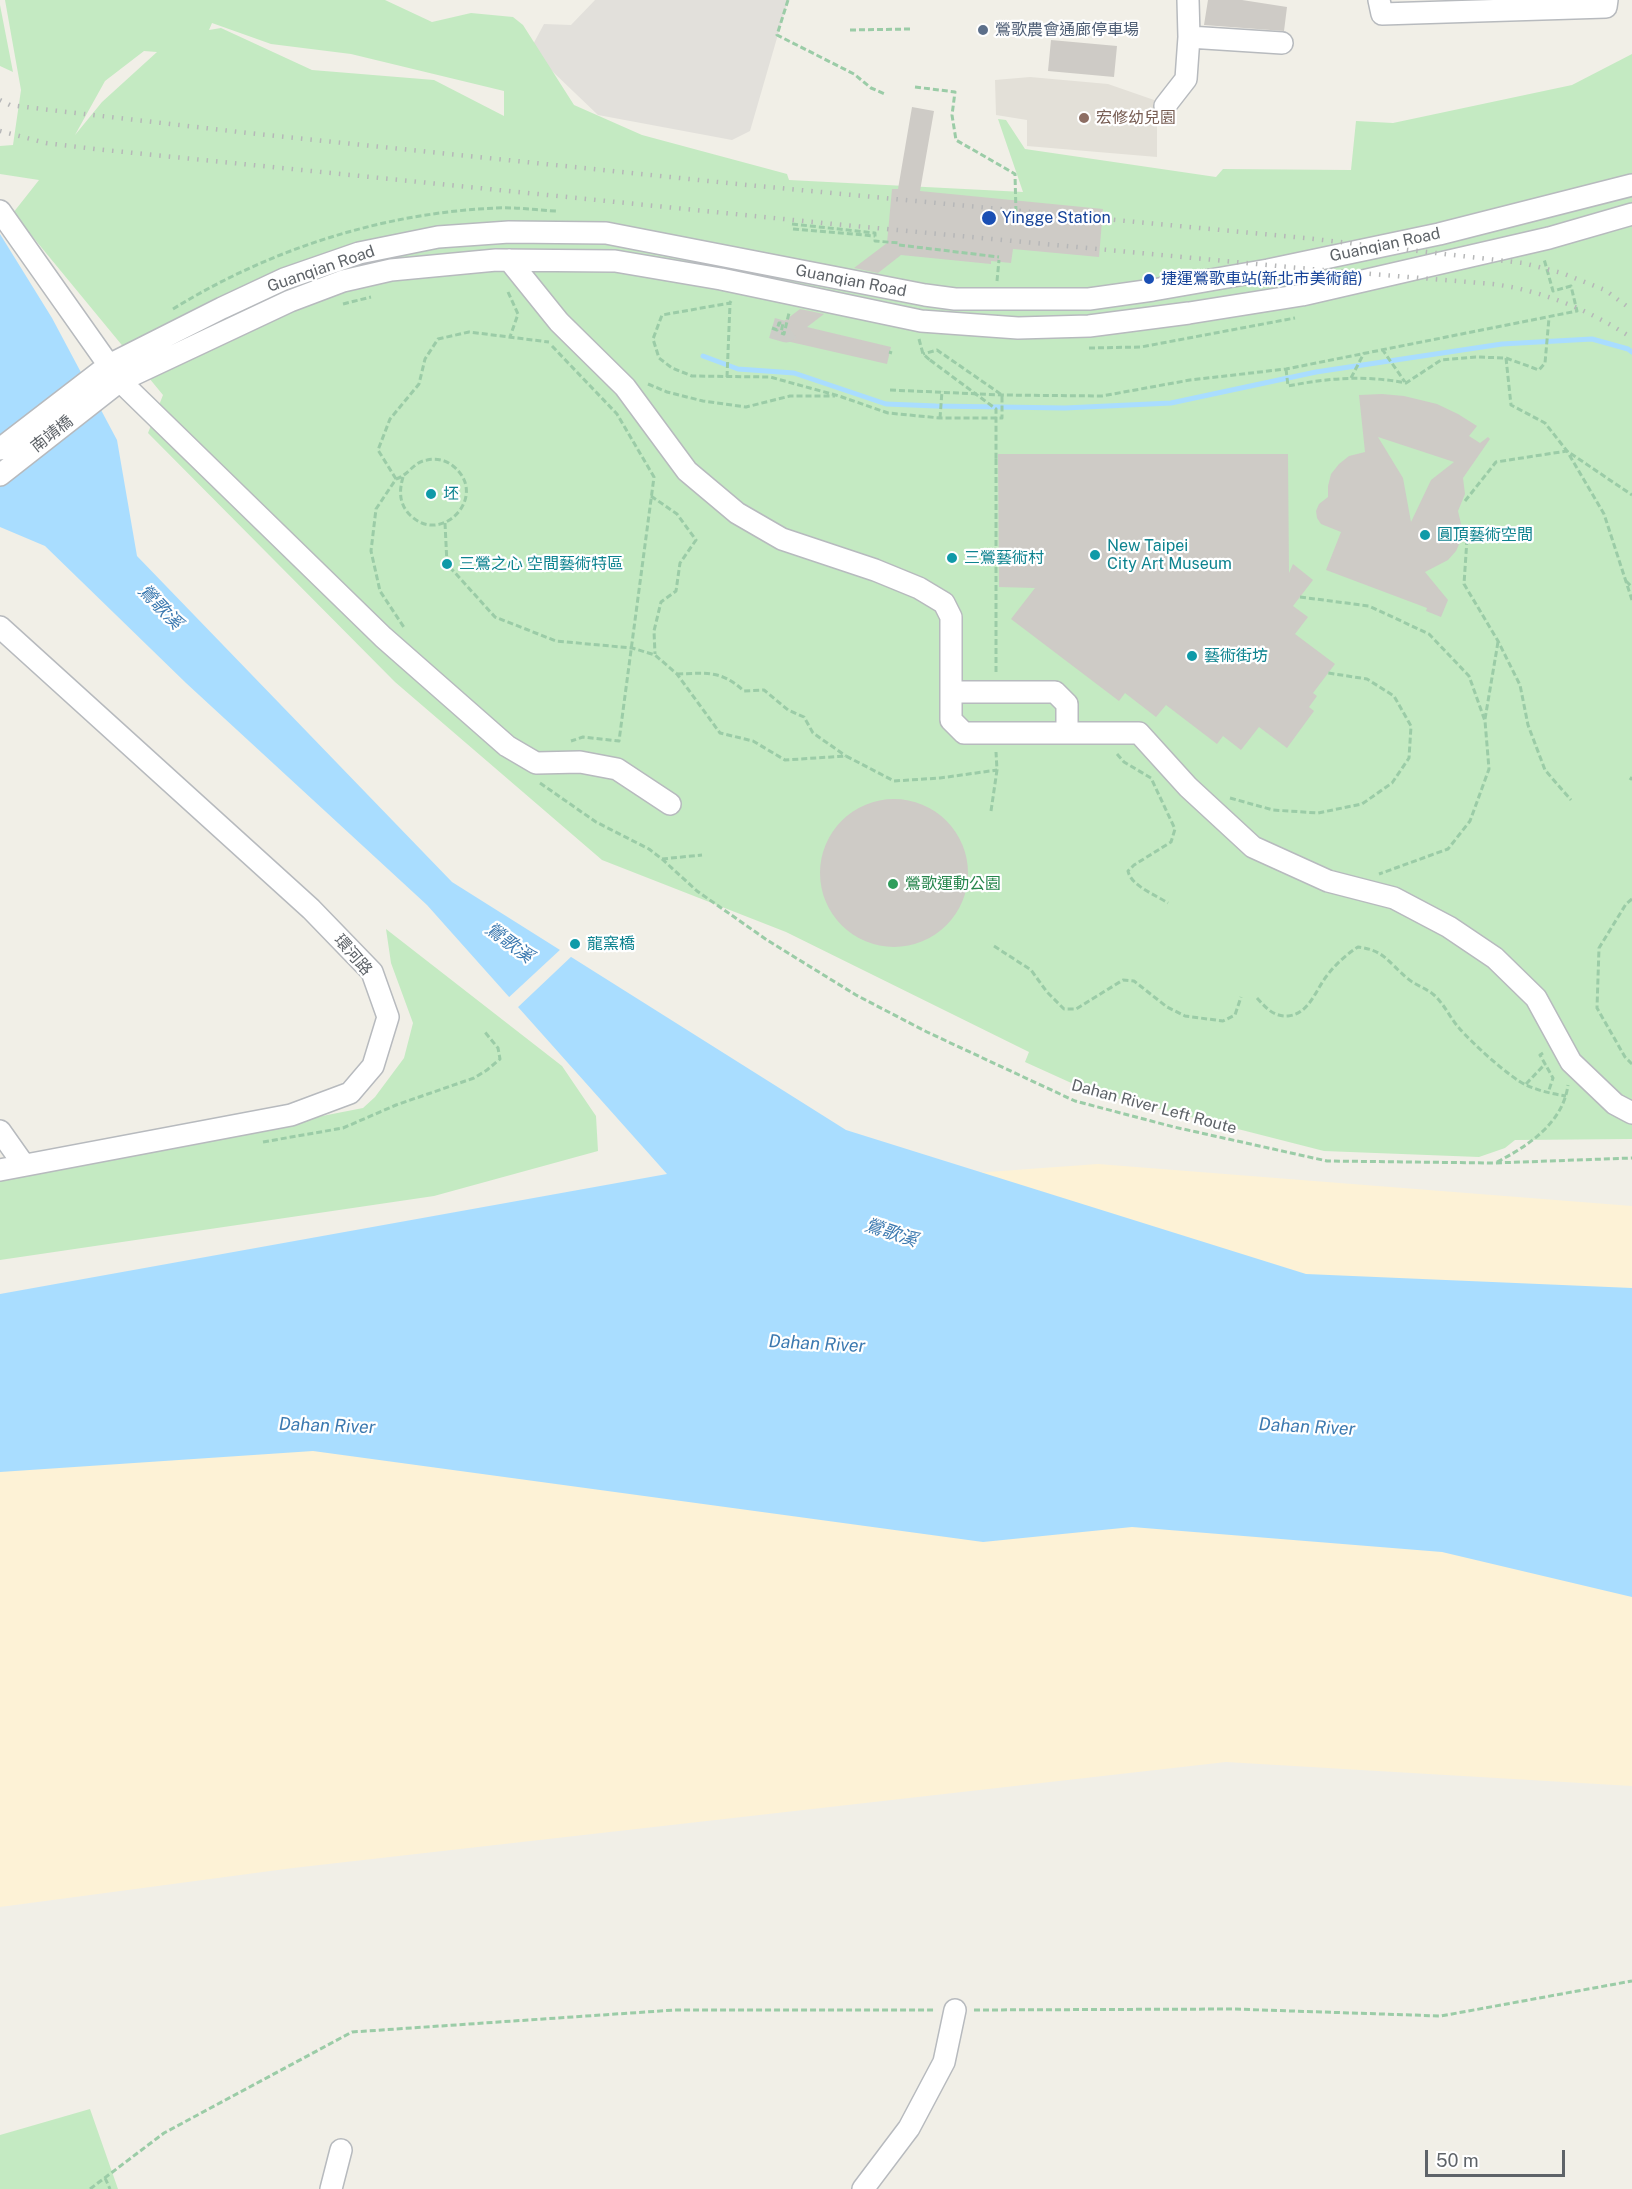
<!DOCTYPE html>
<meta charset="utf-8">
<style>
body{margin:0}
#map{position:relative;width:1632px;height:2189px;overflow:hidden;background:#f1efe7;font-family:"Public Sans",sans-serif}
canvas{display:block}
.scale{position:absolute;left:1425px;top:2150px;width:140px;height:27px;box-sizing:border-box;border:3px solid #5e6368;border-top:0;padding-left:8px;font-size:18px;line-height:21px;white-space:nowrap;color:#5e6368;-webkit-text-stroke:4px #fff;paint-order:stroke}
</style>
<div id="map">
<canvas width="1632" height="2189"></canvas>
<div class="scale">50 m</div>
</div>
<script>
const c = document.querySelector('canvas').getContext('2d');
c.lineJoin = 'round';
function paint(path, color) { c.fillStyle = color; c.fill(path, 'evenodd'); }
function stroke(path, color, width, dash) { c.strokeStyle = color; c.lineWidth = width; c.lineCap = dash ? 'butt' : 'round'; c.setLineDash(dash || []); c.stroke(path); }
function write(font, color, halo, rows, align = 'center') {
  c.font = font + ' "Public Sans","Noto Sans TC",sans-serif'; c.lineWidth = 4.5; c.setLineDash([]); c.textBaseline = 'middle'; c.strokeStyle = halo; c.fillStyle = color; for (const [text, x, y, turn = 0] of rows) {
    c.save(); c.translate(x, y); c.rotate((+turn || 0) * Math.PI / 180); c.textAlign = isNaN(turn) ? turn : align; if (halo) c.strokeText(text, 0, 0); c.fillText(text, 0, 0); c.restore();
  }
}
const industrial = new Path2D(`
 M595,0H788L750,131L732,140L598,115L530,50L544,24L571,25Z`);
const education = new Path2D(`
 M1030,77L1108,84L1157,101V157L1027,146V120L996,115L995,80Z`);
const green = new Path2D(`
 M5,0H385L432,22L471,13L513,17L523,25L574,105L642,135L787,174L789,180L1023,192L998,119L1006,120L1025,149L1216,177L1223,169L1351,170L1356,121L1393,123L1572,85L1632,54V1139L1515,1140L1505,1148L1479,1157L1324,1151L1089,1091L1025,1062L1029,1052L786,932L602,860L395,682L148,433L163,395L13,213L39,180L0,174V146L13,145L21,90ZM212,23L271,44L351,54L504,91V116L434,80L312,70L221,28L209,30ZM144,51L157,52L102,102L75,135L105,81Z
 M0,5L13,72L0,66Z
 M386,929L562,1066L596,1116L598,1151L434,1196L0,1260V1179L363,1108L375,1097L404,1058L413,1023L391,963Z
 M90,2109L118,2189H0V2135Z`);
const sand = new Path2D(`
 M1098,1164L1632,1206V1786L1226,1762L293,1868L0,1907V1320L711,1192Z`);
const water = new Path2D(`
 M0,234L52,318L117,440L137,556L452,882L846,1130L1306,1274L1632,1288V1597L1442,1552L1132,1527L983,1542L313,1451L0,1472V1294L667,1174L427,905L186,683L45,546L0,527Z`);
const pier = new Path2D(`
 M562,948L573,955L516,1009L507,999Z`);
const stream = new Path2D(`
 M703,356L738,369L794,373L886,404L936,406L1065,408L1171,403L1316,372L1502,344L1592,339L1628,349L1632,352`);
const building = new Path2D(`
 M1208,0H1242L1287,7L1284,31L1204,25Z
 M1051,40L1117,46L1114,77L1048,71Z
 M912,107L934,111L920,191L1103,209L1099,257L1013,249L1011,263L991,261V264L901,255L878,273L854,268L887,243L892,189H898Z
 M800,309L824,314L807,327L891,347L887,364L773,338L777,320L783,322Z
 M1382,394L1404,396L1437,404L1458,414L1477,426L1469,436L1480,443L1488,437L1490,439L1463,478L1465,494L1458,511L1462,528L1461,540L1456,551L1448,560L1425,572L1448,600L1441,617L1426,611L1427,608L1326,570L1341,532L1321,524L1317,518L1316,511L1319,504L1328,497V486L1331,474L1339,464L1349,456L1365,452L1359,395ZM1378,437L1454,462L1431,480L1411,522L1403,478Z
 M998,454H1288L1289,573L1293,564L1313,580L1293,606L1308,617L1295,634L1335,664L1313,693L1317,696L1309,707L1314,711L1287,748L1259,727L1241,750L1223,736L1217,744L1166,705L1156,717L1125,693L1119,701L1011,619L1035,588L999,587Z
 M820 873a74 74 0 1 1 148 0a74 74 0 1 1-148 0Z`);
const minorTunnel = new Path2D(`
 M772,328L786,332L790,329`);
const path = new Path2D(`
 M788,0L777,35L854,74L871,88L885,94
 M850,30L910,29
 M915,87L955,92L952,115L956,140L1015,174L1016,213L1001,212
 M792,224L875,233V241L899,243
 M793,229L875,236
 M899,245L999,257
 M997,281L999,260
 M508,292L518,314L510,337
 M731,301L730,303L662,315L653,339L659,358L672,368L692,376L770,377L839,396L888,413L940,418H1002V395L937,350L923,354
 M343,304L371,297
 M173,309C270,249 383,213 496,208C516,207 536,210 556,211
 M772,328L777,330L779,323H783L781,333L784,334L789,313
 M919,339L923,354L930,360
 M552,346L617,414L654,477L619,741L583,737L571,741
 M1089,348L1141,347L1295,318
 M1382,349L1405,382
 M889,352L892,353
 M1506,358L1511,405L1545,423L1567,451L1604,514L1632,600
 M1286,369L1288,386C1328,378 1366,375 1406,383L1441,360L1476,357L1506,358L1539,370L1545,363L1549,318
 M727,377L730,304
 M1351,378L1364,353
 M648,384L667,392L703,401L746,407L790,396H835
 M890,390L1002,395L1102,396L1190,380L1286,369L1577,311L1571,286L1553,291L1544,259
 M940,418L942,391
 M996,459V673
 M403,477C399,491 399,504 410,515C442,547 490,495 453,466C446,460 436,458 427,460C413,462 409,475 396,479L376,509L371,551L380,591L405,629
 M396,479L378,450L390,419L419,384L425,359L438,339L469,332L549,342
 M651,496L677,514L696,540L680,563L676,591L661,602L654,631L655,654
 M1465,501L1496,462L1567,451L1632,495
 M445,523L447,564L495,617L556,641L632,648L655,655L677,674L720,733L753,741L785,760L846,756L894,781L940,778L997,770
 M1467,539L1464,584L1498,641L1520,685L1528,725L1545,770L1571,800
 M1626,581L1632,587
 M1300,597L1369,606L1429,634L1469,676L1485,721L1489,769L1470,821L1448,849L1379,874
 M677,674C707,673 721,670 744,691L764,690L788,710L804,717L813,733L846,756
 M1485,719L1498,642
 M1117,754L1124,762L1151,778L1175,829L1171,842L1134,865L1128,871C1131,886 1156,895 1168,903
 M1630,780L1632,777
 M540,783L596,822L649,849L662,859L697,891L767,940L856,995L927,1032L1075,1101L1174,1127L1327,1161L1494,1163L1632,1158
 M1230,798L1273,810L1318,813L1362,804L1392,783L1409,758L1411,726L1394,696L1367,679L1328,673
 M991,811L997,770L996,752
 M662,859L702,855
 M1632,899L1626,904L1599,948L1597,1008L1625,1057L1632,1064
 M994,946L1031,970L1047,992L1064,1009H1076L1123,980L1134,981L1167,1007L1185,1016L1223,1021L1235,1015L1241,997
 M1257,998C1266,1008 1274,1017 1288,1016C1310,1014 1316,988 1329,973C1337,963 1347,954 1358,947C1384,950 1388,962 1407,978C1415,985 1426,988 1434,995C1445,1005 1450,1018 1459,1028C1472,1043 1509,1077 1526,1085C1539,1091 1553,1094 1566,1096
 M1543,1053L1540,1055L1553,1078L1548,1093
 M1526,1084L1545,1064
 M263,1142L343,1128L396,1105L474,1078L487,1070L500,1059L498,1048L484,1031
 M1497,1162C1528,1146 1563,1123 1568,1085
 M974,2010L1233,2009L1441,2016L1632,1981
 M105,2178L110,2189
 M90,2189L164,2133L352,2032L675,2010H935`);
const minor = new Path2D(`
 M1379,0L1382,14L1606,7L1607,0
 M1189,37L1282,43
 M1165,106L1186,79L1189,37L1188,0
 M0,211L120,381L383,637L507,746L536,763L580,762L617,769L670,804
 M509,260L559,322L625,387L687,471L737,513L782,539L875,570L919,588L944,603L951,617V720L964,733H1139L1188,787L1253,847L1328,881L1394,898L1449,927L1495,958L1536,998L1571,1062L1615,1104L1632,1113
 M0,449L109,365L222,308L284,279L359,253L438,237L509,232L606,233L925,295L955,299H1089L1153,290L1268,270L1439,234L1632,185
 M0,475L120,381L290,301L343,281L391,270L496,260L615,261L721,279L921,321L1018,328L1089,326L1189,313L1302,295L1549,238L1632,214
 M0,627L311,909L372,972L388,1017L373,1066L350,1093L291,1115L0,1170
 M951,692H1055L1067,704V733
 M0,1131L24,1165
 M331,2189L341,2150
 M863,2189L909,2128L944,2062L955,2010`);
const rail = new Path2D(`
 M0,100L10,105L50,110L248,133L737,184L1305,238L1523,263L1562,273L1605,290L1632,310
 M0,131L46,143L95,149L823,223L1299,268L1493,284C1544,291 1589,310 1632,338`);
const pathBridge = new Path2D(`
 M930,360L996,409V459`);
const markers = [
 [983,30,6,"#5c6f8a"],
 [1084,118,6,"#8d6e63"],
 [989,218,8,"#1a4fb4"],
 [1149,279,6,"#1a4fb4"],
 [431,494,6,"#0f9aa8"],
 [1425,535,6,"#0f9aa8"],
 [1095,555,6,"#0f9aa8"],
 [952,558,6,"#0f9aa8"],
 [447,564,6,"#0f9aa8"],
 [1192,656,6,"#0f9aa8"],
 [893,884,6,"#2e9e5b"],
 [575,944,6,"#0f9aa8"]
];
const serviceNames = [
 ["鶯歌農會通廊停車場",995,30]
];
const educationNames = [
 ["宏修幼兒園",1096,118]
];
const transitNames = [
 ["Yingge Station",1002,218],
 ["捷運鶯歌車站(新北市美術館)",1161,279]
];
const streetNames = [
 ["Guanqian Road",1385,245,-12],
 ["Guanqian Road",321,269,-19],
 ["Guanqian Road",851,281,11],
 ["南靖橋",52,434,-38],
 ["環河路",353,955,49],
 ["Dahan River Left Route",1154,1107,15]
];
const cultureNames = [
 ["坯",443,494],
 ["圓頂藝術空間",1437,535],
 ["New Taipei",1107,546],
 ["City Art Museum",1107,564],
 ["三鶯藝術村",964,558],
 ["三鶯之心 空間藝術特區",459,564],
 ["藝術街坊",1204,656],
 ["龍窯橋",587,944]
];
const leisureNames = [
 ["鶯歌運動公園",905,884]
];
const waterNames = [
 ["鶯歌溪",160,607,46],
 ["鶯歌溪",509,943,36],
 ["鶯歌溪",891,1233,18],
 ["Dahan River",817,1344,3],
 ["Dahan River",327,1426,2],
 ["Dahan River",1307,1427,3]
];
paint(industrial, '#e2e0db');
paint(education, '#e3e0d8');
paint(green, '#c4eac2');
paint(sand, '#fdf2d6');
paint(water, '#a9ddff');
paint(pier, '#f1efe7');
stroke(stream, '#a9ddff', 5);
paint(building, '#cecbc6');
stroke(minorTunnel, '#ccccc7', 21, [21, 10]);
stroke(minor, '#b7babe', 24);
stroke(path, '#9bcca7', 3, [6, 3]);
stroke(minor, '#fff', 21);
stroke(rail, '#b6b7b8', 4.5, [1.5, 8]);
stroke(pathBridge, '#9bcca7', 3, [6, 3]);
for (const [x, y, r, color] of markers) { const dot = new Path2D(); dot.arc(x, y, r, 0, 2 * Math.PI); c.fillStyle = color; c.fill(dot); stroke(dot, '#fff', 2); }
write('16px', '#4e5e75', '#fff', serviceNames, 'left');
write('16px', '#785e54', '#fff', educationNames, 'left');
write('16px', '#164399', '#fff', transitNames, 'left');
write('16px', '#5e6368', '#fff', streetNames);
write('16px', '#0d838f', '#fff', cultureNames, 'left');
write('16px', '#27864d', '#fff', leisureNames, 'left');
write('italic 18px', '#3b79b0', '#fff', waterNames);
</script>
